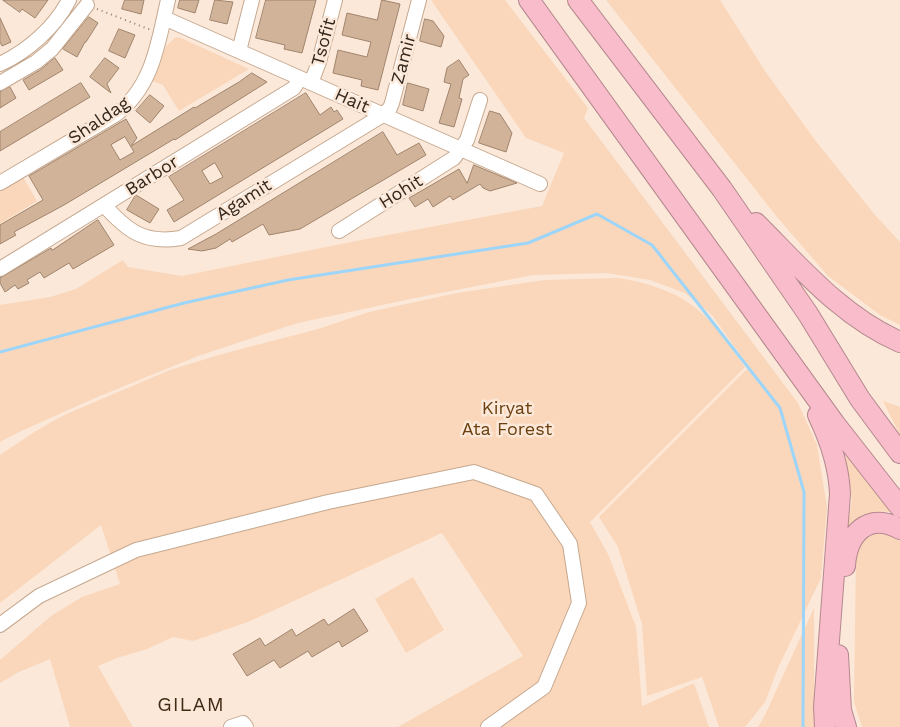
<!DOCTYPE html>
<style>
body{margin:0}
canvas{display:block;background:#fbe8d9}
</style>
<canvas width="900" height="727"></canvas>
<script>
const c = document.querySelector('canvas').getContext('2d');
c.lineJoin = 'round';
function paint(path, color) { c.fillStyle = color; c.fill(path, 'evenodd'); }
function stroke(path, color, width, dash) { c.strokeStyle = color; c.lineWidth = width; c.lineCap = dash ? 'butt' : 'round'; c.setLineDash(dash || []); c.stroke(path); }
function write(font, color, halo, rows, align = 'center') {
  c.font = font + ' "Work Sans",sans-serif'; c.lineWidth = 5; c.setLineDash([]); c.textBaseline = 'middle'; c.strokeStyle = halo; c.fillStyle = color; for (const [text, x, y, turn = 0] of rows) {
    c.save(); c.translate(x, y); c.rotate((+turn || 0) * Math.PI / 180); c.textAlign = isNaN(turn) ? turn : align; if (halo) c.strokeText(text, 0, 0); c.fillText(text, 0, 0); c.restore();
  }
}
const green = new Path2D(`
 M431,0H505L588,108L584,118L798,403L817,445L827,507L821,578L778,668L765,702L745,727H719L702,677L647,696L642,624L618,547L599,517L749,367L712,315L685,293L650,280L606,273L533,275L415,298L298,323L198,356L95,398L17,433L0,442V305L50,297L76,289L123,260L128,267L182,276L356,241L542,206L564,153L526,138Z
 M606,0H720L765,71L815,140L875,215L900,242V325L880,315L828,276L777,217Z
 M176,37L181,38L249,69L179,111L163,85L152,81L166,46Z
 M23,177L37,201L0,224V190Z
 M619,278C643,282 672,290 692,305C714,321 730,346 745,367L590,522L608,554L636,627L642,706L694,683L709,727H398L523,656L442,533L248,622L193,641L173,637L147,649L117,658L98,666L133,727H70L50,659L17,673L0,683V660L51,616L82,597L120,584L101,525L0,603V455L36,431L64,415L170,370L222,354L318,329L369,312L457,293L544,280Z
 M883,401L900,407V435Z
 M844,447L891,512C866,509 858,518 845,538L852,500Z
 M879,529L898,538L900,541V727H862L854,702L856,556L864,536Z
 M413,577L444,630L406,653L375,599Z
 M814,608V727H758L765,715Z`);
const stream = new Path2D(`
 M0,352L184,303L288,280L528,243L597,214L652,245L780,408L804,492L803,727`);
const building = new Path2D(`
 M3,0H48L35,18L22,9L20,12Z
 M125,0H144L141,14L122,9Z
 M180,0H199L195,13L178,8Z
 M215,0L233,2L227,24L210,20Z
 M266,0H316L302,53L284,49L285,45L256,38Z
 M382,0L400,4L378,90L361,86L362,80L333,73L338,50L367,57L371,42L342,35L347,13L377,20Z
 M89,17L98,23L86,42H85L77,57L63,49Z
 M0,18L11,42L2,46L0,42Z
 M425,19L433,21L444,36L441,47L420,41Z
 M119,29L135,35L125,58L109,51Z
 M55,58L63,70L29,90L23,80L40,70Z
 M105,58L119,68L107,84L111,93L90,77Z
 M459,60L469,75L463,79L459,98L462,99L454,127L439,123L451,84L444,82L447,68Z
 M252,73L267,82L175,140L174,139L64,205L14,232L16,235L0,244V225L43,200L29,176L126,119L137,138L131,146L194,107L195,108L239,82ZM125,137L134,152L120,160L111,145Z
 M81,83L90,97L0,151V132Z
 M408,83L429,89L423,111L403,105Z
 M10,87L16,98L0,108V92Z
 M306,93L320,115L331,107L334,112L337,110L343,119L174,222L167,210L184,200L169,177ZM215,163L223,177L210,184L202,171Z
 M150,95L164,106L150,123L136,111Z
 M490,111L500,114L512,133L506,152L479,143Z
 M383,132L397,155L419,143L426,155L300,229L269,235L263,224L232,242L230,239L216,248L202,251L188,249L216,234Z
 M474,165L517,183L490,191L483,188L480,184L453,200L450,196L433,207L428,199L415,207L409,198L459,169L467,183Z
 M136,195L159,209L150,223L127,210Z
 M98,220L114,245L73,269L69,263L44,278L40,272L27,280L29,283L18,289L15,285L5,292L0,283V278L51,248L52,250Z
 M354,609L368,631L342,647L339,641L312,657L308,651L280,668L274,660L247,676L233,654L260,638L265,646L292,629L296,636L324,619L328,625Z`);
const path = new Path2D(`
 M97,9L151,30`);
const minor = new Path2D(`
 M164,18L540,184
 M239,51L252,0
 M0,64C28,51 55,27 69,0
 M0,83L36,62L52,49L87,5
 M311,83L319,62L335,0
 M0,183L115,115C153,87 158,43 168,0
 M104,205C128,232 145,244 181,238L383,115L390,108L392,103L419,0
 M339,231L454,158L467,140L480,100
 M0,269L294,88L300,78
 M0,625L39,596L136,550L328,502L474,472L536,494L570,544L579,603L544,687L488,727
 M231,727L243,723L246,727`);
const highway = new Path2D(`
 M529,0L835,424L900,507
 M578,0L722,189L808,314L860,399L900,453
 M756,223C800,267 842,317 900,342
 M818,415C830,440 839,465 840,494L824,707L825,727
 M845,566C847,534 868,511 900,529
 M838,655L841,710L846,727`);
const streetNames = [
 ["Tsofit",324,42,-75],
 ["Zamir",404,59,-75],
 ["Hait",352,101,24],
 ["Shaldag",99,121,-34],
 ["Barbor",152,176,-32],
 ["Hohit",401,192,-32],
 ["Agamit",244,200,-32]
];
const parkNames = [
 ["Kiryat",507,409],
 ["Ata Forest",507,430]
];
const quarterNames = [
 ["GILAM",191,705]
];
paint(green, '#fad7ba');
stroke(stream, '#9dd5f9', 3);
paint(building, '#d1b39a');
stroke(building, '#a0846c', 1);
stroke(minor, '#c6a88f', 16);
stroke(highway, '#b4888e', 22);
stroke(path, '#908074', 2, [1, 4]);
stroke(minor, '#fff', 14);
stroke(highway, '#f9bccb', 20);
write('18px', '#33271d', '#fbe8d9', streetNames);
write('18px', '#6b3f0f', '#fbe8d9', parkNames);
c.letterSpacing = '1px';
write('20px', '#422b15', '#fbe8d9', quarterNames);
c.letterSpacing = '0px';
</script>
